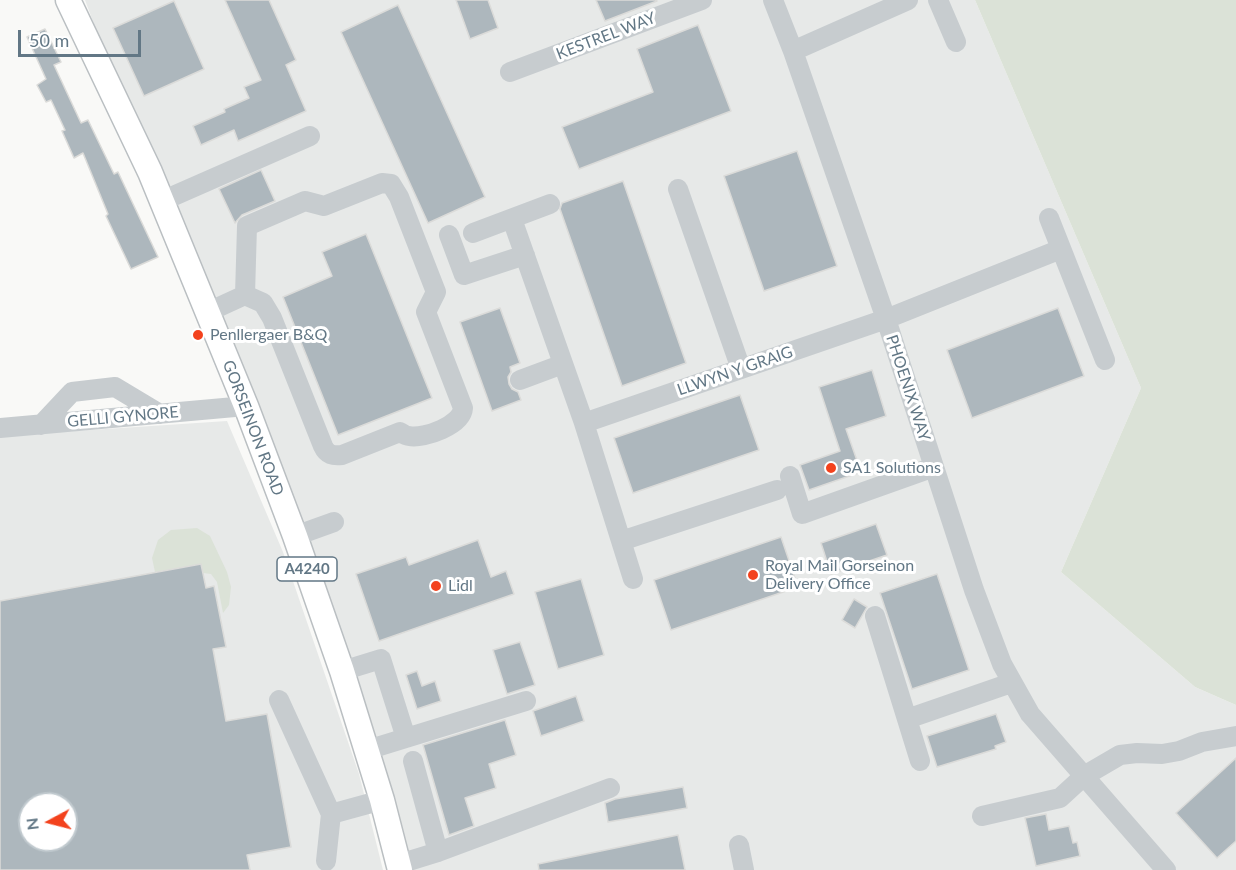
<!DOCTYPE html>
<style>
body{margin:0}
#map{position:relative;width:1236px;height:870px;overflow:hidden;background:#f9f9f7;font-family:Lato,sans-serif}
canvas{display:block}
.north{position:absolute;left:18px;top:792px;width:60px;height:60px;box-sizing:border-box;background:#fff;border:2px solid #c0c9ce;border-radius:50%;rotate:263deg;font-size:16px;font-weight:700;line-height:24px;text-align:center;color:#627785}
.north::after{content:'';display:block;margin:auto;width:21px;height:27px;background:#f3421d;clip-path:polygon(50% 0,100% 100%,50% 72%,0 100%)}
.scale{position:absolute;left:18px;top:30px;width:123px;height:27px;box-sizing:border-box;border:3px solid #627785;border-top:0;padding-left:8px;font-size:18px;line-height:21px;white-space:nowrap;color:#627785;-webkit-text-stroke:4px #fff;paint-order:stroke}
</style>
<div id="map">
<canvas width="1236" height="870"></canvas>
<div class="north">N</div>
<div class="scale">50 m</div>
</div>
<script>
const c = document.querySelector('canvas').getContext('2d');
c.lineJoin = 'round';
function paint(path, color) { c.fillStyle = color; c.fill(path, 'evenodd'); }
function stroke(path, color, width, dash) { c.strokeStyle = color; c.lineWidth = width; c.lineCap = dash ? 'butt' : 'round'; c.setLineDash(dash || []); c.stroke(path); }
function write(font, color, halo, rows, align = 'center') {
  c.font = font + ' Lato,sans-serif'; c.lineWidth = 6; c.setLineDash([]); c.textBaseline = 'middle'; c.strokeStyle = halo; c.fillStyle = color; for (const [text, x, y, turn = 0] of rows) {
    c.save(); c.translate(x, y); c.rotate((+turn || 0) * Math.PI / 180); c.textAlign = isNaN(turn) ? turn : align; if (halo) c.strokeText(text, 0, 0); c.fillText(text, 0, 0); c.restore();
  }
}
const built = new Path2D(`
 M85,0H975L1141,388L1061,572L1195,687L1236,705V870H410Z
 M227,421L283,552L359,774L383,870H0V436ZM30,804H66V840H30Z`);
const green = new Path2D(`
 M975,0H1236V705L1195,687L1061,572L1141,388Z
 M197,528L210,536L227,572L231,587L229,605L223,613L217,582L211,574L203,573L201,564L155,572L152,558L158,540L171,530Z`);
const building = new Path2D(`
 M225,0H269L296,60L286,65L306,111L238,141L234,130L201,145L193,126L225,112L224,109L249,98L244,87L261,80Z
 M456,0H488L498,28L470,39Z
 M596,0H656L657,1L605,21Z
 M174,1L204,69L144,96L113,28Z
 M398,5L485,197L428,223L341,32Z
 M698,25L731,111L579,169L562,127L653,92L637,49Z
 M45,29L61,62L54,65L81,123L88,120L114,174L118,172L158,257L131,269L106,216L108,214L83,153L74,158L62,131L65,130L51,100L46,102L37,85L46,79L27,37Z
 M797,151L837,266L764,291L724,176Z
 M261,170L275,201L242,215L235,223L219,189Z
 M623,181L686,363L622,386L560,209L562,203Z
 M366,234L432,398L338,435L283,297L332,276L322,252Z
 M500,308L520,363L510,367L511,372L508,377L509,384L512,389L518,392L521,400L492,411L460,322Z
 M1058,308L1084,376L972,418L947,350Z
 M872,370L886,416L846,429L861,472L809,490L800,465L840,451L819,387Z
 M740,395L759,450L633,493L614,438Z
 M876,524L887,555L831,574L821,543Z
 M781,537L798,587L671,630L654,580Z
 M478,540L491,577L506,571L514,594L379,641L356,574L406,557L409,565Z
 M201,564L206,588L214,586L226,647L213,649L226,721L267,714L291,847L247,855L250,870H0V601ZM30,804H66V840H30Z
 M937,574L969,670L912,689L880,593Z
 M581,579L604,655L558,669L535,592Z
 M854,599L867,607L855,628L842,620Z
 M520,642L535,685L507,694L493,650Z
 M417,671L422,686L435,681L441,701L417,709L406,675Z
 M576,696L584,721L541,736L533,711Z
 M996,714L1006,742L995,746L996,749L937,767L927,736Z
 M505,720L516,755L489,764L496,788L465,798L474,826L449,835L423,745Z
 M1236,758V841L1217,858L1176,813Z
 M683,787L687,808L608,822L605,803L615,799Z
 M1046,814L1049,830L1069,826L1073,843L1077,842L1080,856L1036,866L1025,818Z
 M678,835L685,870H539L538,864Z`);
const minor = new Path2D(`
 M773,0L793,51L886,319L974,590L1002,664L1030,714L1166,870
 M938,0L956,42
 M793,51L908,0
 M510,72L702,0
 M678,189L741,369
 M162,201L310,136
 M1049,218L1105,360
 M512,219L584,423L633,579
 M473,233L550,204
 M449,235L464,275L525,255
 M208,312L245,295L263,303L272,318L323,446C327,455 333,456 342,455L400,432C403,434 406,436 409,436C425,439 462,425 463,408L426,312L436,292L399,197L391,184L382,183L324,206L305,201L247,226L245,295
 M520,380L563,364
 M584,423L886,319L1061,249
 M41,425L72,392L115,387L160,414
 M0,428L246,406
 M790,476L802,514L934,467
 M295,536L334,522
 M621,541L777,490
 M875,616L920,761
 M342,671L381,659L406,738
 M279,700L331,814L326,861
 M907,719L1011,683
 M367,750L526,701
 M413,761L438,852
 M331,814L382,800
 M982,816L1060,798L1084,776L1120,755L1137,753L1162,754L1179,751L1202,742L1236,736
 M739,845L744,870
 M399,864L438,852L610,788`);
const major = new Path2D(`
 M68,0L150,172L246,406L295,536L342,671L382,800L400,870`);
const markers = [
 [198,335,6,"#f3421d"],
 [831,468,6,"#f3421d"],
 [753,575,6,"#f3421d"],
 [436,586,6,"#f3421d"]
];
const shields = [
 [307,569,60]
];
const shieldNames = [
 ["A4240",307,569]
];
const streetNames = [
 ["KESTREL WAY",606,36,-21],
 ["LLWYN Y GRAIG",735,371,-19],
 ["PHOENIX WAY",908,388,72],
 ["GELLI GYNORE",123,417,-5],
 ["GORSEINON ROAD",253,428,69]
];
const poiNames = [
 ["Penllergaer B&Q",210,335],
 ["SA1 Solutions",843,468],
 ["Royal Mail Gorseinon",765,566],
 ["Delivery Office",765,584],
 ["Lidl",448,586]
];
paint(built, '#e7e9e8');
paint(green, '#dbe2d7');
paint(building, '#adb7bd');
stroke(building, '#dbdbd9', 1.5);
stroke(major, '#babfc2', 27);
stroke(minor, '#c7cccf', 20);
stroke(major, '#fff', 24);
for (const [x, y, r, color] of markers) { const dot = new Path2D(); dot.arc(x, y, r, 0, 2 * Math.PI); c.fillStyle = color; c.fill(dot); stroke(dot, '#fff', 2); }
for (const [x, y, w] of shields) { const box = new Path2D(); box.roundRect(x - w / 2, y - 12, w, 24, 4.5); c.fillStyle = '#fff'; c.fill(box); stroke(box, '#627785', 1.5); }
write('bold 15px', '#627785', null, shieldNames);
write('16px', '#627785', '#fff', streetNames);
write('16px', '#627785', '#fff', poiNames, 'left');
</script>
